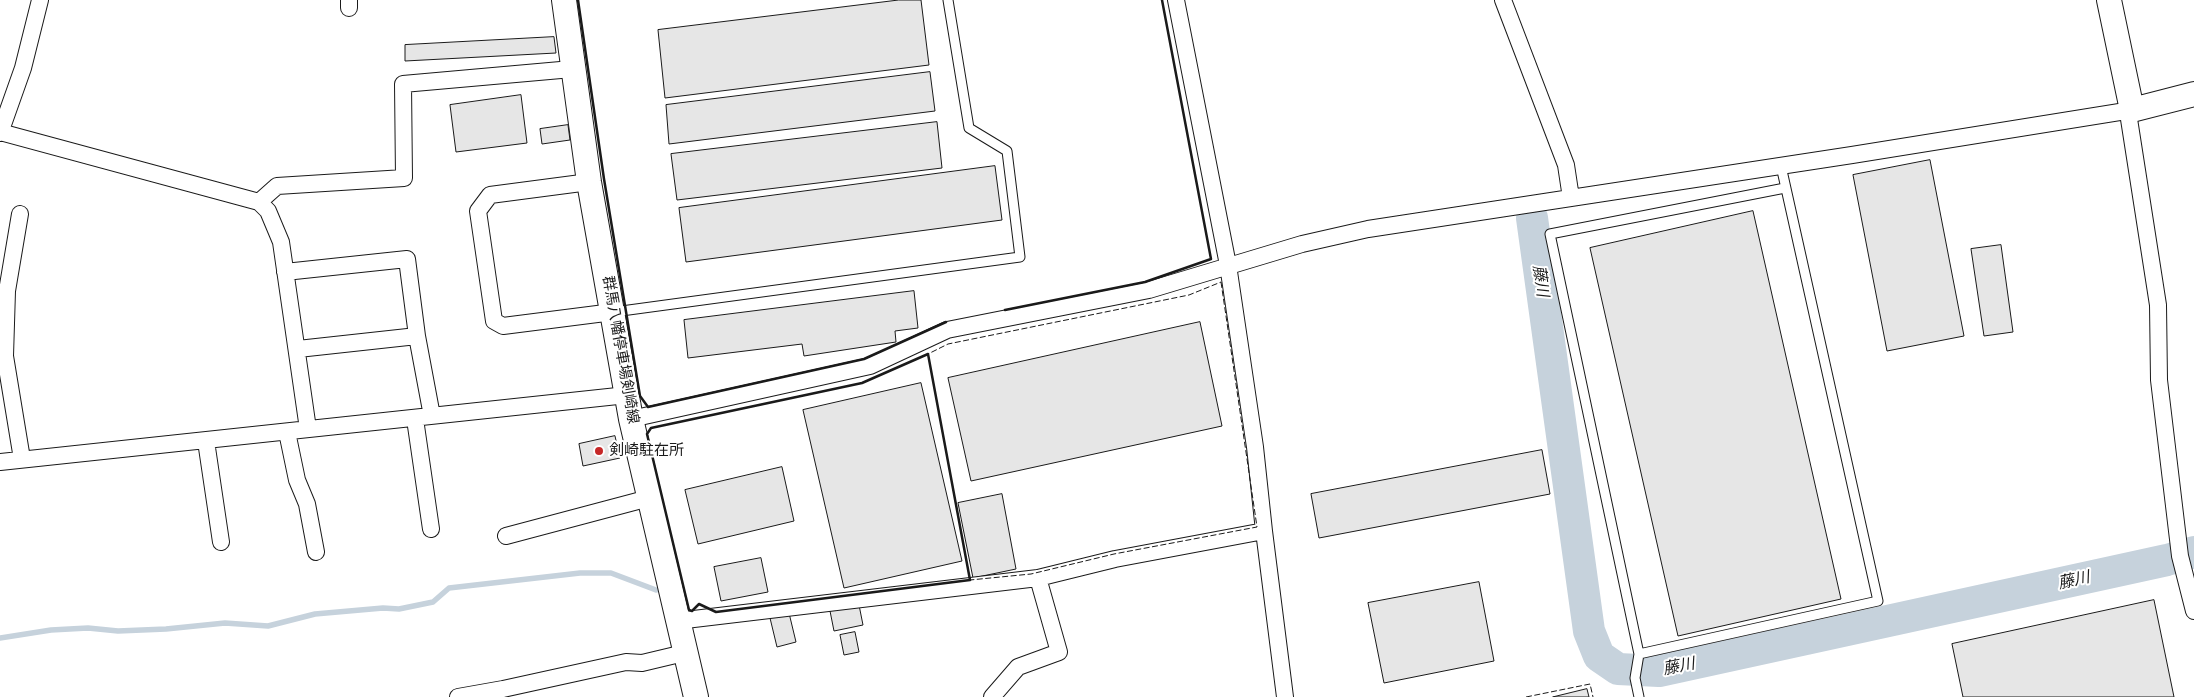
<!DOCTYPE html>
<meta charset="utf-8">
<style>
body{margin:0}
canvas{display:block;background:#fff}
</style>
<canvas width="2194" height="697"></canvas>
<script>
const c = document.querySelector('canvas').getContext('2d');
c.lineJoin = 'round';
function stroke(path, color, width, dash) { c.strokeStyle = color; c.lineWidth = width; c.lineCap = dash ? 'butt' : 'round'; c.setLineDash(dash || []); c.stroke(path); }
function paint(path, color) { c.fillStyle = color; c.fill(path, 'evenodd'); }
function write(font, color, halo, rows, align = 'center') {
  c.font = font + ' "Varela Round","Noto Sans JP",sans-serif'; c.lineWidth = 4; c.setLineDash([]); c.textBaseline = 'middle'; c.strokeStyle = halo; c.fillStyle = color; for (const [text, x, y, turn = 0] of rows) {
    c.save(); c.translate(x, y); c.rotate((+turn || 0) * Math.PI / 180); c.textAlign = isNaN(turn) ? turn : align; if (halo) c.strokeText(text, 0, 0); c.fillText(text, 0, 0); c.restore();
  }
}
const stream = new Path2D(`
 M0,638L51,630L88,628L118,631L166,629L225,623L268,626L315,614L383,608L399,609L433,602L449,588L580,573H611L656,590`);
const river = new Path2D(`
 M1532,218L1589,631L1599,656L1618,669L1659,671L2167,560L2194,552`);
const building = new Path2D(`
 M899,0H921L929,65L665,98L658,30Z
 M554,37L556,53L405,61V45Z
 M930,72L935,111L669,144L666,105Z
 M521,95L527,143L456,152L450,105Z
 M937,122L942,168L677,200L671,154Z
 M568,125L570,140L542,144L540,129Z
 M1930,160L1964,336L1887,351L1853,175Z
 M995,166L1002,220L686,262L679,208Z
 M1753,211L1841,599L1678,636L1590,248Z
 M2001,245L2013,332L1984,336L1971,249Z
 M914,291L918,328L895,331L896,342L804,356L802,344L688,358L684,320Z
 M1200,322L1222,426L971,481L948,378Z
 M921,383L962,561L844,588L803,410Z
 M615,436L620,458L583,466L579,444Z
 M1542,450L1550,494L1319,538L1311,494Z
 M782,467L794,521L698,544L685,490Z
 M1002,494L1016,569L973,578L958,503Z
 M761,558L768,592L721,601L714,567Z
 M1479,582L1494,661L1384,683L1368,603Z
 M2154,600L2174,697H1963L1952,644Z
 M859,605L863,625L834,631L830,611Z
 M789,613L796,642L777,647L770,618Z
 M855,632L859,652L844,655L840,635Z
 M1587,689L1589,697H1553Z`);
const lane = new Path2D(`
 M614,312L1020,257L1007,151L969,128L948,0
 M1639,654L1878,601L1781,166
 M1639,697L1635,678L1639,654L1550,234L1785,188`);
const street = new Path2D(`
 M349,0V8
 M1176,0L1228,265L1255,447L1264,531L1285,697
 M1503,0L1566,165L1571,198
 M0,132L259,202L268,211L281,242L308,429
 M0,133L23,68L40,0
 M589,182L490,195L478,211L494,321L503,326L613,312
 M259,202L277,186L404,178L403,84L572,69
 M20,214L7,291L5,356L22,459
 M285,272L407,259L417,336L432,416
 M298,349L417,336
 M415,419L431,529
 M631,419L870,366L947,330L1149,290L1302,244L1368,229L1852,155L2132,110L2129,119L2158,305L2159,380L2180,556L2194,611
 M287,432L297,480L307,504L316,552
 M206,441L221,542
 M0,462L627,395
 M506,536L649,498
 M677,621L1038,578L1115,559L1264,531
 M458,697L503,689L626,662L642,663L684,653
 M992,697L1018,667L1059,652L1038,578`);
const secondary = new Path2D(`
 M564,0L589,182L631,419L696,697
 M2109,0L2132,110L2194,94`);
const fence = new Path2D(`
 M1221,282L1257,527L1114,554L1031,574L970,580L928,354L948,344L1189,295Z
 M1526,697L1590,684L1593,697`);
const wall = new Path2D(`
 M578,0L604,179L640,396L648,407L864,359L946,322
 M1005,310L1145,282L1211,259L1162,0
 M928,354L970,580L716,612L699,604L692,611L689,610L647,434L651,428L862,383Z`);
const markers = [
 [599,451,5,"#c62828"]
];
const streetNames = [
 ["群馬八幡停車場剣崎線",620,350,80]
];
const poiNames = [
 ["剣崎駐在所",609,451]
];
const waterNames = [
 ["藤川",1540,281,82],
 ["藤川",2074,581,-12],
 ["藤川",1679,667,-11]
];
stroke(stream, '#c6d2dc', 5.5);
stroke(river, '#c6d2dc', 32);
paint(building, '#e6e6e6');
stroke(building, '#1a1a1a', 1);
stroke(lane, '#1a1a1a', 11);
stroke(street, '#1a1a1a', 18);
stroke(secondary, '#1a1a1a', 26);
stroke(lane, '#fff', 9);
stroke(street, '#fff', 16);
stroke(secondary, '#fff', 24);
stroke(fence, '#1a1a1a', 1, [6, 2.5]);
stroke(wall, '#1a1a1a', 2.5);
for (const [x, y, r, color] of markers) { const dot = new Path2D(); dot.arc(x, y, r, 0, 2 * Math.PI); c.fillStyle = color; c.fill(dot); stroke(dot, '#fff', 2); }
write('15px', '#1a1a1a', '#fff', streetNames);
write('15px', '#1a1a1a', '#fff', poiNames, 'left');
write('italic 16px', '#1a1a1a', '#fff', waterNames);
</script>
